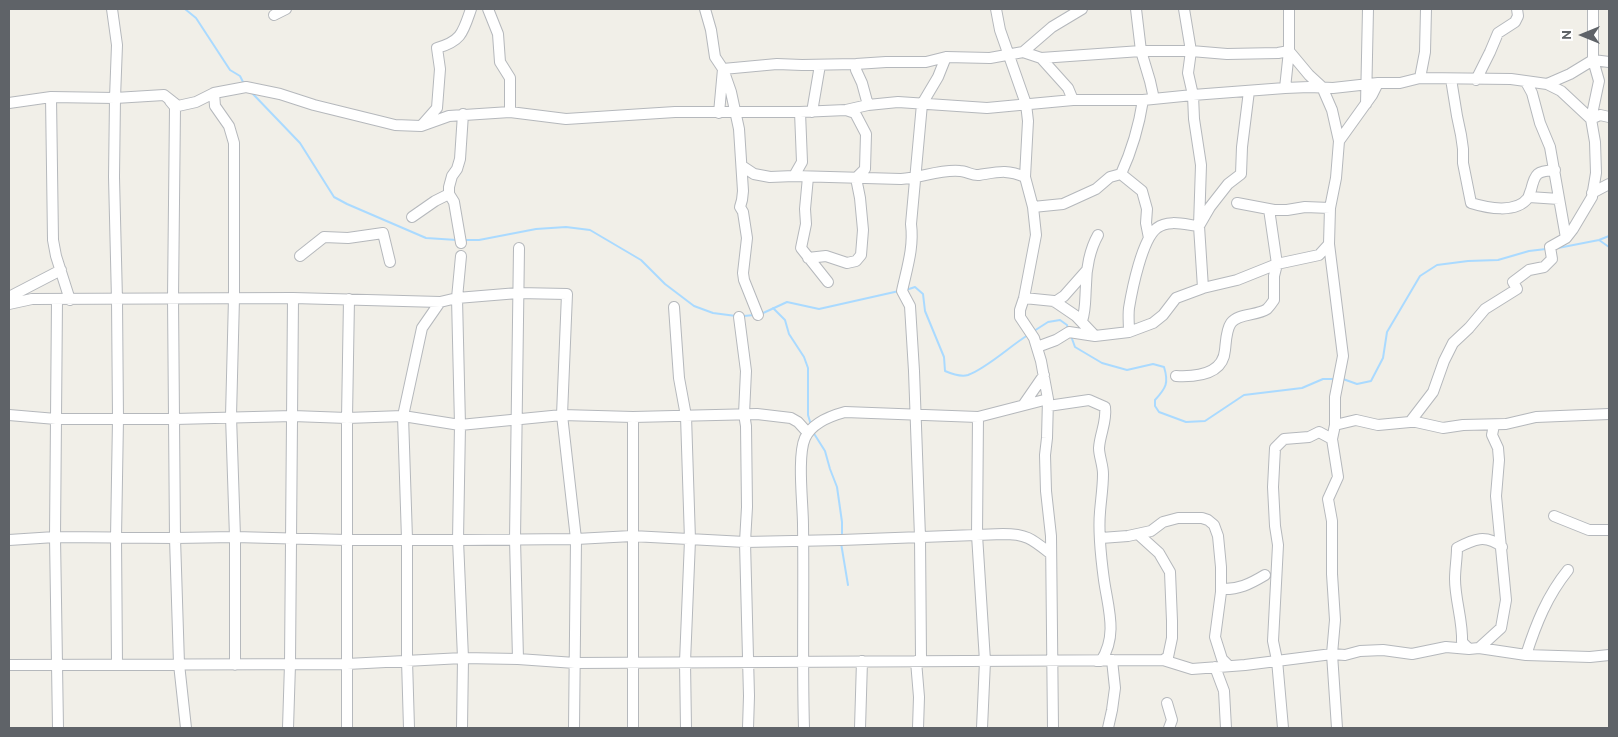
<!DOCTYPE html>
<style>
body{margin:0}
#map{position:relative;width:1618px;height:737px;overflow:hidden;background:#f1efe8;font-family:Overpass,sans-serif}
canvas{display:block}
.frame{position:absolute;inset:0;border:10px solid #5f6368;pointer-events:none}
.north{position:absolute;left:1558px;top:10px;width:50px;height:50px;-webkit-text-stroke:4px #fff;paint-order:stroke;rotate:270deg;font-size:14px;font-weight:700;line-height:20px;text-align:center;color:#5f6368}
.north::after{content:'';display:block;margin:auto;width:18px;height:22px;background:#5f6368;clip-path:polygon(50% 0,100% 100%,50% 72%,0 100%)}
</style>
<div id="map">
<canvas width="1618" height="737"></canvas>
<div class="frame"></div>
<div class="north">N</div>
</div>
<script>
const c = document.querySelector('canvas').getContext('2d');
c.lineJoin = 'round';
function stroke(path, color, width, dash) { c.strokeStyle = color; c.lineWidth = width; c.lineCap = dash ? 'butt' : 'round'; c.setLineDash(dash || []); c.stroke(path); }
const stream = new Path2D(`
 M185,9L196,18L230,70L240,76L244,84
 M252,93L300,143L334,197L347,204L426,238L457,240
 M464,240H479L536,229L566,227L590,230L641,260L665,284L694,306L713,313L736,316
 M1599,240L1609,247
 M1558,248L1599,240L1609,236
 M906,290L915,287L923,294L925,311L944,357L945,371C952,374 961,377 968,375C987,368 1010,346 1028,335
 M773,308L785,320L789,334L804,357L808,368V415L811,425
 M761,314L787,302L819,309L899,291
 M744,316L754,315
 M1034,331L1048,322L1060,320L1067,325L1068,330
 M1071,336L1075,347L1102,363L1127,370L1153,364L1164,367C1169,383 1166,388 1155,400V406L1159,412L1186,422L1205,421L1244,395L1302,388L1323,379H1335
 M1343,379L1357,384L1371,381L1383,358L1387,332L1420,276L1437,265L1468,261L1498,260L1529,251L1546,249
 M813,432L825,451L830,469L837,487L842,522V536
 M841,543L848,585`);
const minor = new Path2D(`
 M112,9L117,45L115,98L114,177L117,300L118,419L116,538L117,665
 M488,9L498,34L500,62L510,78V112
 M705,9L711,30L715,57L723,69L731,92L739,129L743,191L742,200L740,207L743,212L747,238L743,273L744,280L758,315
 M996,9L1000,30L1026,104L1028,121L1025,177L1033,207L1036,235L1024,298L1020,310V317L1034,338L1041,361L1048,399L1047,438L1045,455L1046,491L1051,536L1053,728
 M1136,9L1141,51L1150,81L1154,99
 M1184,9L1191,51L1188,73L1193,95L1194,119L1201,165L1199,226L1203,288
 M274,15L286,9
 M1023,52L1052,27L1082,9
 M1041,58L1068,88L1073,100
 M856,64V70L862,83L868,105
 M1420,78L1425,52L1426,9
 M1451,79L1457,116L1461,135L1463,149V163L1471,203C1487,208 1516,214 1528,198C1529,196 1530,192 1531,190C1535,173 1537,171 1555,170
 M1476,80L1490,52L1498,33L1515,22L1518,16L1517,9
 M1526,82L1532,93L1540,123L1550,147L1566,238
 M1547,84L1570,74L1593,60L1609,62
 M1285,88L1289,51V9
 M214,93L215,106L229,126L234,143V298L231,416L235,537V665
 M51,97L53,240L56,256L70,300
 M170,101L175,107L173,298L175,538L179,664L186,728
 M9,103L51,97L115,98L164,95L178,106L196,102L214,93L246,87L280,94L314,105L383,122L395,125L421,126L449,116L510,112L566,119L675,112H800L846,110L868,105L898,102L987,108L1073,100H1143L1193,95L1285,88L1309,87L1333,88L1378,83H1400L1420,78L1511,79L1547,84L1561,91L1591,119L1595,142L1596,173L1592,197L1573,229L1566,238L1550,247L1552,259L1544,267L1529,270L1513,282L1517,289L1485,309L1469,328L1453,343L1444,361L1433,392L1410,422L1378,425L1356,420L1335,425
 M1366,104L1368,9
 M846,110L855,113L866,134L865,169L856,178
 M812,112L820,65
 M719,113L723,69L777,64L802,65L856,64L886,62H926L946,57L990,58L1023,52L1041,58L1141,51H1191L1227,54L1278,53L1289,51L1309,75L1322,87L1332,110L1339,141L1336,178L1330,208L1329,244L1343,356L1335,397V425L1332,439L1338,477L1328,499L1332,521V574L1335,620L1332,654L1337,728
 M1591,119L1599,81L1593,60V9
 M1591,119L1600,115L1609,117
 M422,125L437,108L440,69L437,48C462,41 463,32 471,9
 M1339,141L1372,95L1378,83
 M742,166L754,174L770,177L794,176L901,179C921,178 940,169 960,171C966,171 973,176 979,175C998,172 1007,169 1025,177
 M1121,174L1142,191L1147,209L1146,223L1149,238
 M794,176L802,162L800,112
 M808,177L805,209L806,224L801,248L828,282
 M1592,193L1609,184
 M1529,197L1559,199
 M1237,203L1274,210H1287L1305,207L1330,208
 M1033,207L1063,204L1096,189L1110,177L1121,174C1132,150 1139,126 1143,100
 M412,217L435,201L449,194
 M461,243L454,202L449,194V187L452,176L457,169L460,159L463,114
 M300,256L324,237L348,238L383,233L390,262
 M461,256L457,298L460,425L458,540L463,658L462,728
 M808,258L826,256L847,263L856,261L861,255L863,230L860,198L856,178
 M9,297L61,270
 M1024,298L1054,301L1076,316L1095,336
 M57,300L55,537L58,728
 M1055,302L1064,296L1087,270
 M9,304L32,299L293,298L440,302L457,298L518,293L567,294L562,415L576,539L574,728
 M674,307L679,378L686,416L690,540L685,662L686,728
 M739,317L746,371L744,414L746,426L747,507L745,542L749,696L748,728
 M1082,321C1086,309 1085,298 1086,285C1086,269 1090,249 1098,235
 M1129,332C1129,324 1128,316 1129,308C1132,290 1142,239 1157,228C1168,219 1187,225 1199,226L1210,207L1228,184L1241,174L1242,147L1249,91
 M1037,347L1056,340L1069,332L1095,336L1129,332L1153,323L1163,315L1176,298L1203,288L1237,280L1277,264L1319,255L1329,244
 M1176,376C1196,377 1223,375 1225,350C1226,342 1226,330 1231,323C1238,313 1257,316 1267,309C1269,307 1272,303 1274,300V276L1277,264L1269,209
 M1024,404L1044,375
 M1048,406L1089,400L1105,407C1107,422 1100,433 1099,448C1099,456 1103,465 1103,474C1103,487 1101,499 1100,512C1098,534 1101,558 1104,580C1108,608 1118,635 1101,661H1096
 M9,415L56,419H175L293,416L347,418L403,416L460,425L562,415L633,417L757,414L791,418L798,422L808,433
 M978,417L977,535L985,661L982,728
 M1410,422H1416L1443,428L1463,425L1506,424L1536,417L1609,414
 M1554,516L1589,530H1609
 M1138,534L1159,553L1170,572L1172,621V638L1168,657L1163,660
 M1101,538L1128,536L1151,531L1163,522L1178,518H1202L1208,520L1214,525L1218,536L1221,567V592L1215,637L1222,659L1228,665
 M9,540L55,537L175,538L235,537L347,540H458L576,539L632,536L745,542L841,540L1003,534C1027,534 1032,539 1051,554
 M1221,589C1238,590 1250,584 1265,575
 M1479,648L1501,628L1506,600L1496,496L1499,460L1498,448L1492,435L1494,425
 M1469,649L1462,642C1463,621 1455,600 1455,579C1455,569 1457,558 1457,548C1474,539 1486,534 1502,547
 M1526,655C1536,624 1547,596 1568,570
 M921,658L920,537L914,371L910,306L902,291C907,268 914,247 911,224L922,104L938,77L946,57
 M518,659L515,539L519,248
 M916,661L919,697L918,728
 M9,665L347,664L463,658L518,659L575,663L1163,660L1192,669L1245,665L1332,654L1345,655L1360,651L1383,650L1412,654L1446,647L1469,649L1479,648L1526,655L1590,657L1609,655
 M1215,667L1224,691L1226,728
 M1167,703L1172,720L1169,728
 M288,728L290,664L293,298
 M347,728V418L349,299
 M409,728L407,660V539L403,416L422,328L440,302
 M633,728V417
 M804,728C802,661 804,593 803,525C803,504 797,456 805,438C812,423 830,416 845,412L978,417L1048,399
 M860,728L862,661
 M1108,728L1112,710L1115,688L1112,660
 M1283,728L1277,660L1273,641L1278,545L1275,526L1273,487L1275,448L1284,439L1309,437L1319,432L1332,439`);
stroke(stream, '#aadaff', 2);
stroke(minor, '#b5b8bc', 12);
stroke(minor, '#fff', 10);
</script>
